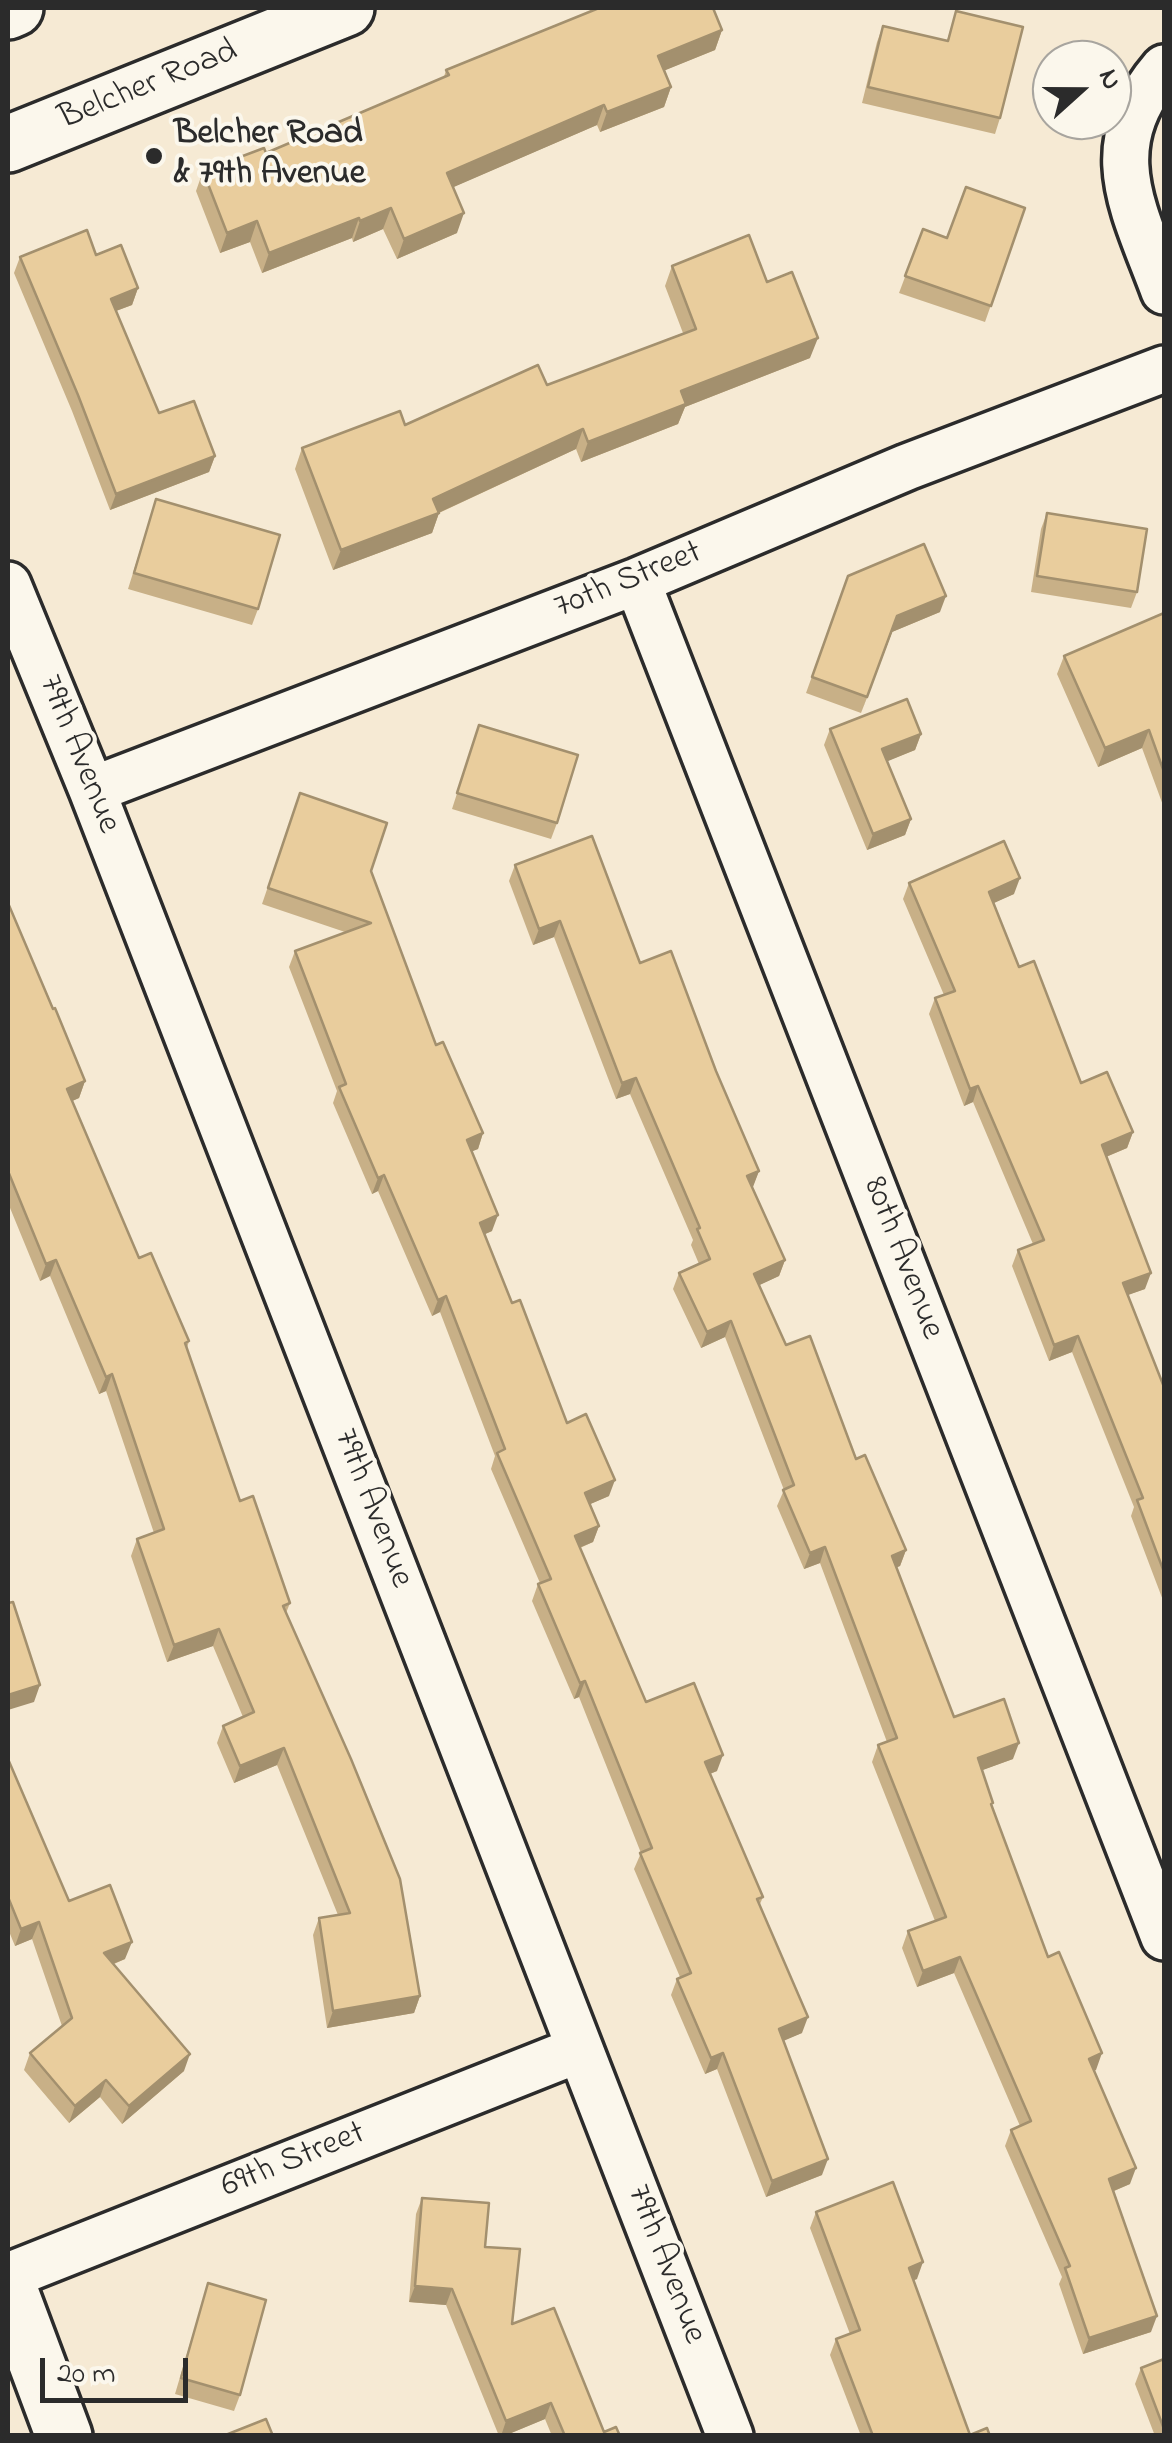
<!DOCTYPE html>
<style>
body{margin:0}
#map{position:relative;width:1172px;height:2443px;overflow:hidden;background:#f6ead4;font-family:"Indie Flower",sans-serif}
canvas{display:block}
.frame{position:absolute;inset:0;border:10px solid #2b2b2b;pointer-events:none}
.north{position:absolute;left:1032px;top:40px;width:100px;height:100px;box-sizing:border-box;background:#fbf7ec;border:2px solid #a8a59f;border-radius:50%;rotate:69deg;font-size:28px;font-weight:700;line-height:40px;text-align:center;color:#2b2b2b}
.north::after{content:'';display:block;margin:auto;width:35px;height:45px;background:#2b2b2b;clip-path:polygon(50% 0,100% 100%,50% 72%,0 100%)}
.scale{position:absolute;left:40px;top:2358px;width:148px;height:45px;box-sizing:border-box;border:5px solid #2b2b2b;border-top:0;padding-left:12px;font-size:30px;line-height:35px;white-space:nowrap;color:#2b2b2b;-webkit-text-stroke:8px #fbf7ec;paint-order:stroke}
</style>
<div id="map">
<canvas width="1172" height="2443"></canvas>
<div class="frame"></div>
<div class="north">N</div>
<div class="scale">20 m</div>
</div>
<script>
const c = document.querySelector('canvas').getContext('2d');
c.lineJoin = 'round';
function stroke(path, color, width, dash) { c.strokeStyle = color; c.lineWidth = width; c.lineCap = dash ? 'butt' : 'round'; c.setLineDash(dash || []); c.stroke(path); }
function paint(path, color) { c.fillStyle = color; c.fill(path, 'evenodd'); }
function write(font, color, halo, rows, align = 'center') {
  c.font = font + ' "Indie Flower",sans-serif'; c.lineWidth = 8; c.setLineDash([]); c.textBaseline = 'middle'; c.strokeStyle = halo; c.fillStyle = color; for (const [text, x, y, turn = 0] of rows) {
    c.save(); c.translate(x, y); c.rotate((+turn || 0) * Math.PI / 180); c.textAlign = isNaN(turn) ? turn : align; if (halo) c.strokeText(text, 0, 0); c.fillText(text, 0, 0); c.restore();
  }
}
const minor = new Path2D(`
 M1164,68C1096,147 1133,207 1164,291
 M637,581L1164,1937
 M8,585L92,790L730,2436
 M92,790L637,581L907,467L1164,369
 M8,2276L580,2049`);
const tertiary = new Path2D(`
 M8,2286L64,2436`);
const secondary = new Path2D(`
 M8,11L15,8
 M8,144L346,8`);
const wall = new Path2D(`
 M956,11L1000,118L995,134L862,103L877,42L883,26L947,41Z
 M722,30L715,50L665,70L671,87L664,107L600,132L597,125L453,187L457,233L397,259L383,229L353,242L352,238L262,273L250,242L220,253L196,191L203,171L266,153L444,77L446,70Z
 M1025,208L985,322L899,293L923,229L947,238Z
 M96,255L138,288L132,305L116,311L159,413L215,456L209,472L110,510L72,411L14,273L20,257Z
 M672,266L767,282L810,358L685,407L678,424L581,462L576,449L439,513L432,533L333,570L295,469L302,448L405,425L547,385L683,333L665,286Z
 M156,499L258,609L252,625L128,589Z
 M1047,513L1137,592L1131,608L1031,592L1041,529Z
 M848,576L940,612L892,632L861,713L806,693Z
 M1164,613V808L1142,748L1098,767L1057,674L1064,656Z
 M479,725L557,823L551,839L452,809Z
 M830,729L921,734L915,750L887,761L911,819L905,835L867,850L824,745Z
 M300,793L371,871L436,1045L483,1133L478,1149L471,1151L492,1231L485,1234L512,1303L567,1423L609,1496L590,1504L599,1526L593,1542L580,1548L646,1702L717,1771L710,1774L763,1897L760,1904L802,2033L784,2040L822,2175L766,2197L717,2069L705,2074L671,1995L677,1979L680,1977L634,1869L641,1853L579,1697L574,1699L532,1601L538,1584L540,1583L491,1469L495,1456L440,1312L432,1316L378,1191L372,1194L333,1103L337,1091L289,967L295,951L345,932L262,904Z
 M515,865L640,963L716,1071L759,1171L752,1188L785,1260L779,1276L759,1285L786,1345L856,1459L906,1550L900,1566L897,1567L954,1717L1013,1759L982,1770L992,1807L1048,1957L1096,2070H1094L1130,2184L1114,2191L1151,2332L1083,2354L1059,2284L1062,2277L1005,2146L1011,2130L1020,2126L954,1973L917,1987L902,1948L908,1931L935,1921L872,1762L878,1745L887,1742L820,1563L804,1569L777,1506L784,1490L725,1337L701,1348L673,1289L679,1273L699,1264L691,1245L693,1240L630,1094L616,1099L554,937L533,945L509,881Z
 M909,883L1014,894L993,903L1019,967L1081,1083L1133,1132L1127,1148L1106,1157L1145,1289L1127,1295L1164,1387V1603L1131,1516L1134,1507L1072,1352L1049,1361L1012,1266L1018,1250L1033,1244L973,1102L964,1106L929,1014L935,998L944,995L903,899Z
 M8,903L85,1081L79,1098L72,1101L139,1258L189,1341L187,1348L240,1501L290,1603L286,1613L420,1996L414,2013L327,2028L313,1935L319,1918L338,1915L277,1765L234,1783L217,1743L223,1726L243,1717L213,1646L167,1662L131,1556L137,1539L154,1533L106,1391L99,1394L50,1276L40,1281L8,1203Z
 M8,1759L69,1901L125,1959L114,1964L184,2071L122,2124L100,2097L69,2123L24,2070L30,2053L62,2026L32,1939L15,1946L8,1929Z
 M422,2198L485,2247L512,2324L604,2432L620,2436H552L545,2419L504,2436H499L446,2305L409,2302L416,2214Z
 M816,2212L917,2279L914,2280L970,2435L990,2436H861L830,2355L836,2339L850,2334L810,2228Z
 M208,2283L240,2395L234,2411L175,2394Z
 M1164,2359V2436H1155L1135,2384L1141,2368Z`);
const shadedWall = new Path2D(`
 M722,30L715,50L651,76L658,56Z
 M671,87L664,107L600,132L607,112Z
 M604,105L597,125L440,193L447,173Z
 M391,208L383,229L353,242L360,221Z
 M464,213L457,233L397,259L404,239Z
 M359,218L352,238L262,273L269,253Z
 M257,221L250,242L220,253L227,233Z
 M138,288L132,305L105,315L111,299Z
 M818,338L810,358L685,407L678,424L581,462L588,442L681,391Z
 M583,429L576,449L436,514L439,513L432,533L333,570L341,550L433,499Z
 M215,456L209,472L110,510L116,494Z
 M946,596L940,612L892,632L861,713L897,616Z
 M1149,730L1142,748L1098,767L1105,748Z
 M921,734L915,750L876,766L882,749Z
 M911,819L905,835L867,850L873,834Z
 M1020,878L1014,894L983,908L989,892Z
 M560,921L554,937L533,945L539,929Z
 M636,1078L630,1094L616,1099L622,1083Z
 M85,1081L79,1098L61,1106L67,1089Z
 M978,1086L973,1102L964,1106L970,1089Z
 M1133,1132L1127,1148L1096,1161L1102,1145Z
 M483,1133L478,1149L461,1156L467,1140Z
 M759,1171L753,1187L741,1192L747,1176Z
 M384,1175L378,1191L372,1194L378,1178Z
 M498,1215L492,1231L474,1239L480,1223Z
 M56,1260L50,1276L40,1281L46,1264Z
 M785,1260L779,1276L749,1290L754,1274Z
 M1151,1273L1145,1289L1117,1299L1123,1283Z
 M446,1296L440,1312L432,1316L438,1300Z
 M731,1321L725,1337L701,1348L707,1332Z
 M1078,1336L1072,1352L1049,1361L1054,1345Z
 M112,1374L106,1391L99,1394L106,1377Z
 M615,1480L609,1496L579,1509L585,1493Z
 M599,1526L593,1542L569,1552L575,1536Z
 M825,1547L820,1563L804,1569L810,1553Z
 M906,1550L900,1566L886,1572L892,1556Z
 M219,1629L213,1646L167,1662L174,1645Z
 M585,1681L579,1697L574,1699L580,1683Z
 M40,1685L34,1702L8,1710V1695Z
 M1019,1743L1013,1759L972,1774L978,1758Z
 M284,1748L277,1765L234,1783L240,1766Z
 M723,1755L717,1771L699,1778L705,1762Z
 M39,1922L32,1939L15,1946L21,1929Z
 M132,1942L125,1959L98,1970L104,1953Z
 M960,1957L954,1973L917,1987L923,1971Z
 M420,1996L414,2013L327,2028L333,2011Z
 M808,2017L802,2033L774,2045L779,2029Z
 M723,2053L717,2069L705,2074L711,2058Z
 M1102,2053L1096,2070L1084,2075L1089,2059Z
 M190,2054L184,2071L122,2124L129,2106Z
 M106,2080L100,2097L69,2123L75,2106Z
 M828,2159L822,2175L766,2197L772,2181Z
 M1136,2168L1130,2184L1104,2195L1109,2179Z
 M923,2262L917,2279L903,2284L909,2268Z
 M415,2286L452,2289L446,2305L409,2302Z
 M1157,2316L1151,2332L1083,2354L1089,2338Z
 M551,2403L545,2419L504,2436H501L506,2421Z`);
const building = new Path2D(`
 M599,8H713L722,30L658,56L671,87L607,112L604,105L447,173L464,213L404,239L391,208L360,221L359,218L269,253L257,221L227,233L203,171L264,148L266,153L449,75L446,70Z
 M956,11L1023,27L1000,118L868,87L883,26L948,41Z
 M966,187L1025,208L991,306L905,276L923,229L947,238Z
 M87,230L96,255L121,245L138,288L111,299L159,413L194,401L215,456L116,494L78,395L20,257Z
 M749,235L767,282L792,272L818,338L681,391L686,404L588,442L583,429L433,499L439,513L341,550L302,448L400,411L405,425L538,365L547,385L696,329L672,266Z
 M156,499L280,535L258,609L134,573Z
 M1047,513L1147,529L1137,592L1037,576Z
 M924,544L946,596L897,616L867,697L812,677L848,576Z
 M1164,613V772L1149,730L1105,748L1064,656Z
 M907,699L921,734L882,749L911,819L873,834L830,729Z
 M479,725L578,755L557,823L457,793Z
 M300,793L387,823L371,871L436,1045L443,1042L483,1133L467,1140L498,1215L480,1223L512,1303L520,1300L567,1423L586,1414L615,1480L585,1493L599,1526L575,1536L646,1702L694,1683L723,1755L705,1762L763,1897L757,1899L808,2017L779,2029L828,2159L772,2181L723,2053L711,2058L677,1979L691,1973L640,1853L652,1848L585,1681L580,1683L538,1584L551,1579L497,1453L505,1449L446,1296L438,1300L384,1175L378,1178L339,1087L346,1084L295,951L371,923L268,888Z
 M592,836L640,963L671,951L716,1071L759,1171L747,1176L785,1260L754,1274L786,1345L810,1336L856,1459L865,1455L906,1550L892,1556L954,1717L1004,1699L1019,1743L978,1758L993,1803L991,1804L1048,1957L1059,1952L1102,2053L1089,2059L1136,2168L1109,2179L1157,2316L1089,2338L1065,2268L1070,2266L1011,2130L1031,2121L960,1957L923,1971L908,1931L946,1917L878,1745L897,1738L825,1547L810,1553L783,1490L794,1485L731,1321L707,1332L679,1273L710,1259L697,1229L700,1228L636,1078L622,1083L560,921L539,929L515,865Z
 M1004,841L1020,878L989,892L1019,967L1034,961L1081,1083L1107,1072L1133,1132L1102,1145L1151,1273L1123,1283L1164,1387V1572L1137,1500L1143,1498L1078,1336L1054,1345L1018,1250L1044,1240L978,1086L970,1089L935,998L955,991L909,883Z
 M8,903L53,1009L55,1008L85,1081L67,1089L139,1258L151,1253L189,1341L185,1343L240,1501L253,1496L290,1603L283,1606L351,1759L400,1879L420,1996L333,2011L319,1918L350,1913L284,1748L240,1766L223,1726L254,1712L219,1629L174,1645L137,1539L164,1529L112,1374L106,1377L56,1260L46,1264L8,1171Z
 M13,1602L40,1685L8,1695V1603Z
 M8,1759L69,1901L110,1885L132,1942L104,1953L190,2054L129,2106L106,2080L75,2106L30,2053L72,2018L39,1922L21,1929L8,1897Z
 M893,2182L923,2262L909,2268L970,2435L987,2428L990,2436H873L836,2339L860,2330L816,2212Z
 M422,2198L489,2203L485,2247L520,2249L512,2324L554,2308L604,2432L616,2427L620,2436H565L551,2403L506,2421L452,2289L415,2286Z
 M208,2283L266,2300L240,2395L181,2378Z
 M1164,2359V2429L1141,2368Z
 M266,2419L273,2436H223Z`);
const markers = [
 [154,156,10,"#2b2b2b"]
];
const streetNames = [
 ["Belcher Road",149,87,-22],
 ["70th Street",629,582,-22],
 ["79th Avenue",77,755,68],
 ["80th Avenue",901,1259,69],
 ["79th Avenue",371,1509,69],
 ["69th Street",294,2162,-22],
 ["79th Avenue",664,2265,69]
];
const poiNames = [
 ["Belcher Road",174,136],
 ["& 79th Avenue",174,176]
];
stroke(minor, '#2b2b2b', 52);
stroke(tertiary, '#2b2b2b', 62);
stroke(secondary, '#2b2b2b', 62);
stroke(minor, '#fbf7ec', 45);
stroke(tertiary, '#fbf7ec', 55);
stroke(secondary, '#fbf7ec', 55);
paint(wall, '#c8b087');
paint(shadedWall, '#a3906e');
paint(building, '#e9cd9d');
stroke(building, '#a3906e', 2.5);
for (const [x, y, r, color] of markers) { const dot = new Path2D(); dot.arc(x, y, r, 0, 2 * Math.PI); c.fillStyle = color; c.fill(dot); stroke(dot, '#fbf7ec', 4); }
write('35px', '#2b2b2b', '#fbf7ec', streetNames);
write('bold 35px', '#2b2b2b', '#fbf7ec', poiNames, 'left');
</script>
